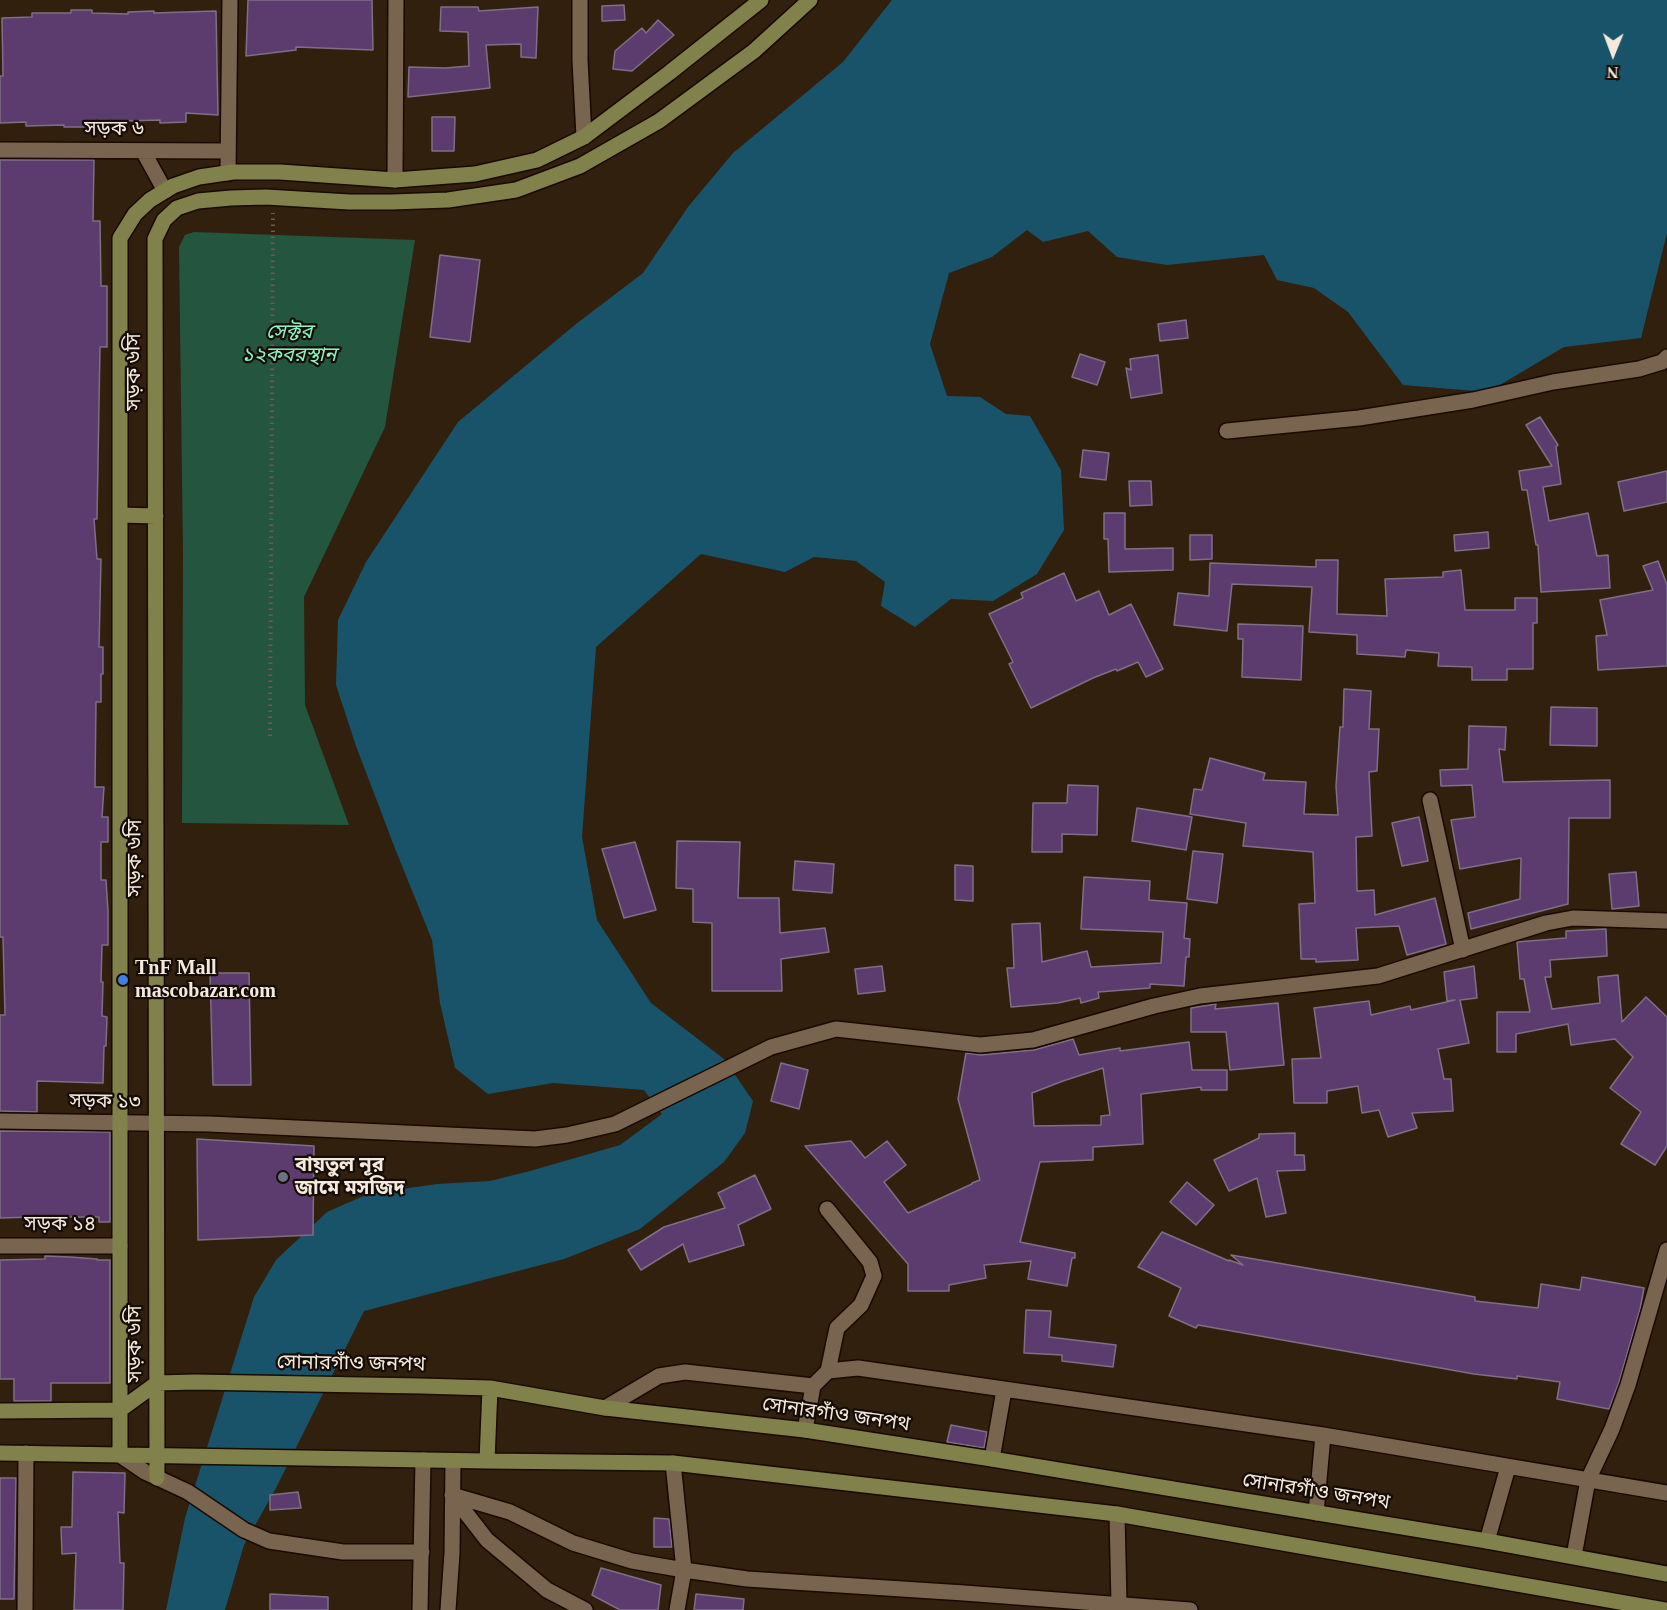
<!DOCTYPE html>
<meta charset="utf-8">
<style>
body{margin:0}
#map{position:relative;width:1667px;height:1610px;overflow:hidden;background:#32200e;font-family:"Times New Roman",serif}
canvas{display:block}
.north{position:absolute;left:1583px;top:24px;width:60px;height:60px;-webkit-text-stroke:4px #140c05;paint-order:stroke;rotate:181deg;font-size:16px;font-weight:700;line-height:24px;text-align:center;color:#f5e8dd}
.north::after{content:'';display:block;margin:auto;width:21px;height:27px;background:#f5e8dd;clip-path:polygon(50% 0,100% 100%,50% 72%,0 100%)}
</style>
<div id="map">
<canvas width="1667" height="1610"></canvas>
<div class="north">N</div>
</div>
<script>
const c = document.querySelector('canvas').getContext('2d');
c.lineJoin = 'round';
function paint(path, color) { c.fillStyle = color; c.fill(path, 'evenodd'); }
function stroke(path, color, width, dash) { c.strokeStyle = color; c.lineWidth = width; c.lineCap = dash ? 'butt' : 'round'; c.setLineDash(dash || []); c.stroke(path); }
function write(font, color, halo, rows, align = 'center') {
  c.font = font + ' "Times New Roman","Noto Sans Bengali",serif'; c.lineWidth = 4.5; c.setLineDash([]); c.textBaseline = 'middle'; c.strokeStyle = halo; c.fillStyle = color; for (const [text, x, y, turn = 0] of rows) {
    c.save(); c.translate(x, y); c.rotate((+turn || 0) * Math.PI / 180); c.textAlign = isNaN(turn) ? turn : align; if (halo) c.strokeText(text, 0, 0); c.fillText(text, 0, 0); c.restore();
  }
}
const green = new Path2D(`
 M194,232L415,240L385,427L304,597L305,705L349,825L182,823L183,552L179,247L185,235Z`);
const water = new Path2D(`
 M892,0H1667V233L1641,338L1564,347L1488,392L1403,385L1348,312L1314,288L1277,280L1264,255L1167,265L1117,257L1088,231L1043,242L1027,230L992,257L949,273L930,344L947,396L980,397L1006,414L1030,416L1061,470L1064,530L1037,574L993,601L951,599L915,627L881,606L885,582L856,561L814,557L785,572L701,554L596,647L582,837L597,920L651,1003L724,1059L753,1101L745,1133L724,1162L640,1229L564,1259L364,1311L276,1488L244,1545L225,1610H166L185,1518L254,1297L276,1260L327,1212L368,1194L437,1184L490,1181L530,1171L620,1145L662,1114L644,1090L553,1083L488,1094L455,1068L440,1003L432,940L396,851L356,746L336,685L338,620L366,562L458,422L576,324L643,273L688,207L733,153L843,62Z`);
const building = new Path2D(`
 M248,0H372L373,50L296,47V50L246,56Z
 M624,5L625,20L602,21V6Z
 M441,7H478L479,11L538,7L536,58L521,57V44L486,45L490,88L408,97L409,67L445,68L469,66L468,32L440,31Z
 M71,10H92V13L128,14V12L154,11V13L216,11L218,115L186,113V122L160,123V120L124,121V126L93,125V127H64V125L26,126V122L0,123V76H3L2,18L32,17V13H71Z
 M658,20L674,35L632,71L613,69L615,51L642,28L646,33Z
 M432,117H455L454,151H432Z
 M0,160H94L93,221H100L101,286H107V347H100L97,519H94L97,559H101L99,647H103V674H101V702H96L95,787H104L102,817H108V842H101V880H106L108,911V945H102L101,982H103L102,1016L107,1017L106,1046H104L103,1083L37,1081V1112L0,1111V1015H5L3,937H0Z
 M440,255L480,260L470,342L430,337Z
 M1186,320L1188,338L1160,341L1158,324Z
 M1080,354L1105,362L1097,385L1072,377Z
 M1158,355L1162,393L1131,398L1126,368L1131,370L1130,359Z
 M1540,417L1558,445L1556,447L1561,484L1543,487L1549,521L1588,513L1597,556L1608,555L1610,588L1541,592L1538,545H1536L1527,490H1522L1519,471L1552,466L1526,425Z
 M1083,450L1109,453L1106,480L1080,477Z
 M1667,471V502L1624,511L1618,482Z
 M1129,481H1151L1152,505L1130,506Z
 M1104,513H1125V549L1173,548V570L1109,572L1108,539H1104Z
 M1488,532L1489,548L1455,551L1454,535Z
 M1190,535H1212V559L1190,560Z
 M1316,560H1338L1337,614L1387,616L1385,579L1443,577V572L1461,570L1465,610H1515V598H1537V623H1533V669H1507V680H1472V667L1438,666L1439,653L1406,650L1405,657L1357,654V635L1309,632L1312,587L1232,584L1227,631L1174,625L1178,593L1209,596L1210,563L1316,567Z
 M1658,561L1667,585V666L1598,670L1596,636L1607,635L1600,600L1653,590L1643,566Z
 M1064,573L1076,601L1099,591L1109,615L1131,604L1163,669L1146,677L1138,662L1117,671L1116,669L1093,678L1031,708L1009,664L1013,662L989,614L1023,598L1021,593Z
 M1238,624L1303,626L1301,680L1242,677L1243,639H1238Z
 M1344,689L1371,691L1369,729H1379L1377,771L1369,772L1372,836L1356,837L1357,891L1374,890L1375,915L1435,898L1446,944L1407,955L1399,926L1356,928L1358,960L1316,962V959H1301L1299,904L1315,903L1313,852L1243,846L1246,823L1190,814L1194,789L1202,790L1210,758L1265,773L1263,780L1306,782L1304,814L1338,815L1336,786L1340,727H1343Z
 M1551,707L1597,708V746L1550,745Z
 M1469,726L1506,727L1505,750L1499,749L1503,782L1610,780V818H1569L1568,904L1471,929L1468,913L1520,899L1521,858L1460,869L1451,820L1475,817L1472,785L1441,786L1440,770L1468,769Z
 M1068,785L1098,786L1097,835L1062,834V852H1032L1033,803H1067Z
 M1137,808L1192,817L1186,850L1132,841Z
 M1419,817L1428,861L1402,866L1392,823Z
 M677,841L740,842L738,898H779L780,933L825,928L829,952L781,959L782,991H712V923L693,922V889L676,888Z
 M635,842L656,910L624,918L602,849Z
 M1193,851L1223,854L1217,903L1187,899Z
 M795,861L834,864L832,893L793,890Z
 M955,865L973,866V901L955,900Z
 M1636,872L1639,906L1612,909L1609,874Z
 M1084,877L1150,881L1149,900L1187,903L1184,938L1190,939L1189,957H1186L1184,986L1150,984V988L1098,992L1099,998L1081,1003L1080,998L1058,1003L1011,1007L1007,968H1014L1012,924L1040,923L1042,962L1087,951L1091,967L1161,963L1163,932L1081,929Z
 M1606,929L1607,956L1550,960L1551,977H1545L1552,1009L1600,1003L1598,977L1618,975L1622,1022L1646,997L1667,1017V1146L1655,1165L1621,1144L1641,1112L1610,1088L1633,1057L1615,1039L1571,1045L1568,1024L1516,1034V1052H1497V1012H1530L1524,979H1520L1517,942L1566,938V931Z
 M882,966L885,991L858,994L855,969Z
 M1474,966L1477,998L1460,1000L1469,1043L1438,1049L1444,1079H1451L1453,1111L1412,1113L1417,1128L1388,1137L1379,1110L1362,1113L1358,1086L1327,1091V1103H1294L1292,1059L1321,1058L1314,1008L1369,1001L1371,1015L1410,1006L1411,1010L1455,1000L1447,1001L1444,972Z
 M210,973H249L251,1085H213Z
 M1278,1003L1284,1065L1230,1070L1226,1032H1191V1008L1216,1004L1215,1009Z
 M1073,1039L1079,1055L1120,1048V1051L1189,1042L1192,1070H1227V1090H1201V1087L1141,1094L1143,1144L1093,1147V1160L1040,1162L1020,1242L1075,1253V1258H1072L1067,1286L1028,1279L1031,1261L984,1265L986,1278L949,1285V1291H908V1264L805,1146L851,1141L865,1158L887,1141L906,1165L884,1182L908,1213L972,1184V1183L980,1180L958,1099L966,1053L981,1055L1034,1050ZM1103,1068L1110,1115L1101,1116V1125L1034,1126L1032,1093L1063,1081Z
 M781,1063L808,1070L799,1109L771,1101Z
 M0,1131L110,1132V1222H99V1217H65V1216L0,1218Z
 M1295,1133V1155H1304L1305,1170L1277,1171L1286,1213L1266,1217L1257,1178L1229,1191L1214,1160L1259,1138V1134Z
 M197,1139L314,1146L313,1235L198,1240Z
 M755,1175L771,1209L738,1225L744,1245L689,1262L683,1244L641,1270L628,1250L664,1227L725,1208L718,1193Z
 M1187,1182L1214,1205L1196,1225L1170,1202Z
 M1162,1232L1229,1261V1260L1243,1265L1231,1255L1475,1297V1301L1538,1308L1541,1284L1580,1290L1582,1277L1644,1288L1640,1309L1619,1382L1609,1409L1557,1399L1560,1382L1517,1376V1379L1474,1374L1198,1325L1196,1328L1169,1316L1181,1288L1138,1267Z
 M45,1256L70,1257L97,1259V1260H110V1383H51V1401H14V1379H0V1260L45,1259Z
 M1026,1310L1051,1311L1049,1337L1116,1345L1113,1367L1062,1361V1355L1024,1353Z
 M951,1425L987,1432L984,1448L947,1442Z
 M73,1472L125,1473L124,1513L118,1512L120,1563H124L123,1610H74L76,1553L62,1554L61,1527H72Z
 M0,1478H16L14,1599H0Z
 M298,1492L301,1508L270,1510V1495Z
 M654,1518L669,1519L672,1547H654Z
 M601,1568L661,1585L658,1610H620L592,1595Z
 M270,1594L328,1597V1610H270Z
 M696,1594L744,1599L743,1610H694Z`);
const path = new Path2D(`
 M270,736L273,213`);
const street = new Path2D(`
 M580,0V60L584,137
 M0,150L228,151
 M143,151L165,191
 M228,173L230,0
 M395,180L396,0
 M1227,431L1359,418L1473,400L1553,382L1639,369L1662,362L1667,357
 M1430,800L1463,950
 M0,1121L209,1124L535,1139L567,1135L615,1124L771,1047L836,1029L980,1045L1033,1040L1154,1006L1200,996L1378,976L1546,923L1573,918L1667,921
 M827,1209L870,1262L874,1276L861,1305L837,1328L828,1371
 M0,1246H120
 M605,1408L659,1376L685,1372L813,1386
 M805,1430L813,1386L828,1371L858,1368L1323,1435L1667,1493
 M120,1455L145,1472L188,1492L244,1530L269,1541L343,1552H422
 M992,1459L1004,1390
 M673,1463L684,1570L677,1610
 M452,1495L510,1512L573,1543L632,1561L684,1570L747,1579L964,1593L1190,1610
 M452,1495L487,1540L547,1590L585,1610
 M1316,1513L1323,1435
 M1117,1514L1119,1604
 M1487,1541L1508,1467
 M1574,1556L1588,1480L1612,1429L1628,1385L1667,1250
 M25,1610L26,1453
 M420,1610L423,1460
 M448,1610L452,1553L453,1461`);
const secondary = new Path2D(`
 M120,515L156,516
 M0,1411L120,1410L157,1383L195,1382L421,1386L490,1388L605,1408L805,1430L992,1459L1487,1541L1667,1574
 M0,1453L487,1461L673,1463L1117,1514L1665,1610
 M120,1455V238L135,214L150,200L173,186L199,177L233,172H280L395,180L475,174L537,160L584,137L669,73L761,0
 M487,1461L490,1388
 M157,1478L155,239L164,220L177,208L198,201L231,198L266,197L349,202H392L448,200L516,190L580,166L659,121L754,51L810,0`);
const markers = [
 [123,980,6,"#3f7fe0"],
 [283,1177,6,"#6b7280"]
];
const streetNames = [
 ["সড়ক ৬",114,130],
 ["সড়ক ৬সি",135,372,-90],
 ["সড়ক ৬সি",136,858,-90],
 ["সড়ক ১৩",105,1102,1],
 ["সড়ক ১৪",60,1225],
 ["সড়ক ৬সি",136,1344,-90],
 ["সোনারগাঁও জনপথ",351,1364,1],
 ["সোনারগাঁও জনপথ",836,1415,8],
 ["সোনারগাঁও জনপথ",1316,1492,9]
];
const parkNames = [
 ["সেক্টর",289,333],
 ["১২কবরস্থান",289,356]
];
const poiNames = [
 ["TnF Mall",135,969],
 ["mascobazar.com",135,992],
 ["বায়তুল নূর",295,1166],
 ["জামে মসজিদ",295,1189]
];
paint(green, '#24553f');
paint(water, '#18536a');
paint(building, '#5c3c6e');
stroke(building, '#7e6f87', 1.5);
stroke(street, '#190900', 18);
stroke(secondary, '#190900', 18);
stroke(path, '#6d5c4d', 4, [1.5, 4.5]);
stroke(street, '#796450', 15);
stroke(secondary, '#80814b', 15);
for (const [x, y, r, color] of markers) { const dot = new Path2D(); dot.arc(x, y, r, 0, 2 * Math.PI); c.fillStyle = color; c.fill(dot); stroke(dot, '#140c05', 2); }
write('20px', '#f5e8dd', '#140c05', streetNames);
write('italic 20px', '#8df3c3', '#140c05', parkNames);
write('bold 20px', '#f5e8dd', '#140c05', poiNames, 'left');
</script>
